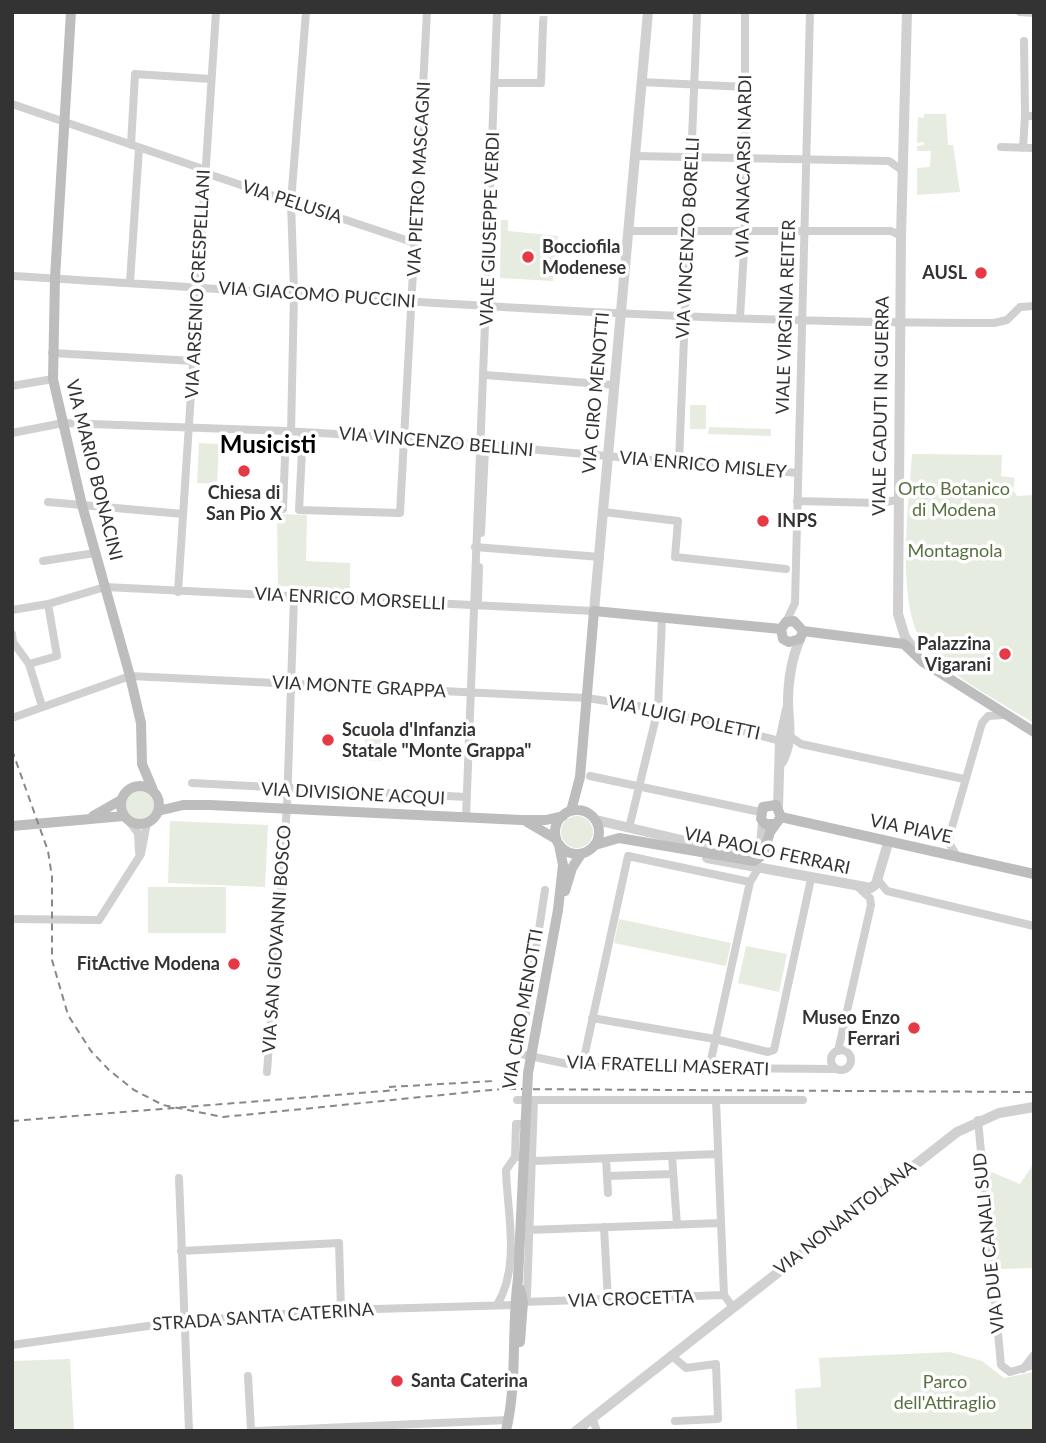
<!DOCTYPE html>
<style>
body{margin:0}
#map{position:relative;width:1046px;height:1443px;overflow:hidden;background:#fff;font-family:Lato,sans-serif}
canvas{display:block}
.frame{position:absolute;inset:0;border:14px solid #333;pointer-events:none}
</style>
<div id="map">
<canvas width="1046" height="1443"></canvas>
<div class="frame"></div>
</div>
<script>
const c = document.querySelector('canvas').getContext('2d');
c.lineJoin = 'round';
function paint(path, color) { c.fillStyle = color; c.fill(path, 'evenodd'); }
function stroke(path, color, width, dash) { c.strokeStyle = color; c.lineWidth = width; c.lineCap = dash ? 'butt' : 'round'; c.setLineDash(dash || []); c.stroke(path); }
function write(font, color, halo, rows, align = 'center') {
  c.font = font + ' Lato,sans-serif'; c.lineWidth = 7; c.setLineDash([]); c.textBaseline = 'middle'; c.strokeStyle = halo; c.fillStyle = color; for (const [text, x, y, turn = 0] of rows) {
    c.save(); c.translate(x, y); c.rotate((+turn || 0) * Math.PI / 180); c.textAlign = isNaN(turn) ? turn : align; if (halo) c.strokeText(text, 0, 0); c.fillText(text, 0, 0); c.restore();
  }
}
const green = new Path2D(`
 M924,114H946L948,145H953L960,192L917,195V168L930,167L931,151H917V146L924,145V142L917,143L918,117L924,118Z
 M501,220H508V231L558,236L553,281L500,278Z
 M690,405H706V429H690Z
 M709,427L771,429V436L708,434Z
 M199,443L219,444L217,484L197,483Z
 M912,454L1002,455L1001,476L1015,478L1013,490L1017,496L1034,495V723C1003,704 950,676 927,649C894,611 909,505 912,454Z
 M277,514L307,515L306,561L350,563V590L278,586Z
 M366,725H383L382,761L365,760Z
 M124 804a16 16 0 1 1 32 0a16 16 0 1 1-32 0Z
 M561 832a16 16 0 1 1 32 0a16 16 0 1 1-32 0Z
 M170,821L268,825L265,887L168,883Z
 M148,887H226V933H148Z
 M619,919L731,943L726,966L614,943Z
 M746,946L787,954L779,992L738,983Z
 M1034,1163V1268L997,1269L989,1171L1020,1184Z
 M950,1352L982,1361L1004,1378L1034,1372V1431H797L795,1389L821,1387L819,1358Z
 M70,1359L74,1431H12V1361Z`);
const minorTunnel = new Path2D(`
 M543,24L544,12`);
const minor = new Path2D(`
 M1020,12L1034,13
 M1024,41L1025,116
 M641,82L746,87
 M495,83H541L543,24
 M12,104L200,168L205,173L415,243
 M131,145L135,74L211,79
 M1001,147L1034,148
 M1023,148L1025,116H1034
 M635,156L889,161L903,171
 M629,231H891L901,236
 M12,276C339,295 666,324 994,323L1007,320L1020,307L1034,306
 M130,282L139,148
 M740,318L745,232V15
 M52,353L194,361
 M485,375L614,385
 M12,386L53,379
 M291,432L294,292L291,202L306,12
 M303,432L299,510L400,513L427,12
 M12,433L63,423L286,431L404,438L798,473
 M679,462L697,15
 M797,501L880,503L897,500
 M48,502L183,514
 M283,509L286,431
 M604,512L678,521L675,557L786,569
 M481,533L485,449L481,446
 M475,547L600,557
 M43,561L95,553
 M178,592L216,12
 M474,605L478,600L479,567
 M12,610L48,604L105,587L594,611
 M786,622L795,603L810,12
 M12,634L13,642L29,664L42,706
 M29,664L57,656L48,604
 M12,718L130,676L587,698L658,709L780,741
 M791,737L801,744L964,779
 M590,776L760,812
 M192,783L467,797
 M466,817L497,12
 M129,821L138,833L139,852
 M630,824L658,709L662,619
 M957,856L949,843L950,834L982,723L988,716L1005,715
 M878,880L887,891L1034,926
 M545,890L520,1054L582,1067L835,1069
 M12,919L99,920L141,854L147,822
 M592,1018L715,1039L768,1052L774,1050L811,879
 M831 1060a10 10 0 1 1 20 0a10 10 0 1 1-20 0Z
 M838,1051L871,905L870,898L858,887
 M582,1067L628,856L750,882
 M709,1069L750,882L758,869
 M267,1072L287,807L294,596
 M517,1100H803
 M716,1100L724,1295
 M978,1120L1001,1365L1010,1372L1034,1365
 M672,1156L677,1225
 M515,1157L516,1124H529
 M606,1159L608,1193
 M533,1161L718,1154
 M607,1176L673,1174
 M179,1178L189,1431
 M604,1227L608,1301
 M528,1230L721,1223
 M181,1251L339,1243L341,1310
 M527,1295L534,1100
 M523,1302L724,1295L732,1306
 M497,1305C521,1265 507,1213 506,1170L515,1157H528
 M12,1345L184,1321L341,1310L515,1305
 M671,1355L686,1368L716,1364L718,1419L675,1421
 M1023,1369L1034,1355
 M248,1376L251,1431
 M592,1418L597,1431
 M256,1431L508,1420`);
const tertiary = new Path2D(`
 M907,12L901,236L898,614L905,637L914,649
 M594,611L648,12
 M782,762C793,740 789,727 788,704C788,680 791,660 800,639
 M778,807L780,741L787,709
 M596,820L750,856L761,845L763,822
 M707,858L871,888L876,884L888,843
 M576,1431L957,1132L999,1113L1034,1107`);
const secondary = new Path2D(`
 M71,12L55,278L53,379L82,505L130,676L141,723L142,764L153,790
 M781,629L783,639L789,642L800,639L803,631
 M781,629L786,622L794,621L803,631
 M803,631L904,644L923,662L1034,732
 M121 805a19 19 0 1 1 38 0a19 19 0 1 1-38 0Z
 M555 832a22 22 0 1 1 44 0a22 22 0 1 1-44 0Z
 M158,811L183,805H210L521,820H546L563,816
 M571,811L580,777L594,611L781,629
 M93,816L121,800
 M781,817L1034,874
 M527,822L556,839
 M774,824H765L761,819L763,807L776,805L781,817
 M12,826L124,816
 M595,845L619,838L754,861L763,855L770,832L781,817
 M565,891L572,868L581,854
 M558,910L563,865L559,845
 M520,1342L523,1302L520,1289
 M506,1431C518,1380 511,1330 518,1279`);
const rail = new Path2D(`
 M12,750L48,851L52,877V960L68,1015L91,1051L109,1070L134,1090L163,1105L223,1117L501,1089L1034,1092
 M389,1087L494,1081
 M12,1121L397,1090`);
const secondaryBridge = new Path2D(`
 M518,1279L528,1073L558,910`);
const markers = [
 [528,257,7,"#e63946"],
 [981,273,7,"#e63946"],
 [244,471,7,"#e63946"],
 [763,521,7,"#e63946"],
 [1005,654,7,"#e63946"],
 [328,740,7,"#e63946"],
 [234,964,7,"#e63946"],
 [914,1028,7,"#e63946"],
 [397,1381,7,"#e63946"]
];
const streetNames = [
 ["VIA ANACARSI NARDI",744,166,-89],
 ["VIA PIETRO MASCAGNI",419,179,-87],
 ["VIA PELUSIA",292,202,18],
 ["VIALE GIUSEPPE VERDI",490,229,-88],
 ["VIA VINCENZO BORELLI",688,238,-87],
 ["VIA ARSENIO CRESPELLANI",198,284,-87],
 ["VIA GIACOMO PUCCINI",317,295,4],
 ["VIALE VIRGINIA REITER",786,317,-88],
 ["VIA CIRO MENOTTI",596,393,-85],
 ["VIALE CADUTI IN GUERRA",881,406,-89],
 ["VIA VINCENZO BELLINI",436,442,5],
 ["VIA ENRICO MISLEY",703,465,5],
 ["VIA MARIO BONACINI",94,470,76],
 ["VIA ENRICO MORSELLI",350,599,3],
 ["VIA MONTE GRAPPA",359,687,3],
 ["VIA LUIGI POLETTI",684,718,12],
 ["VIA DIVISIONE ACQUI",353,794,3],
 ["VIA PIAVE",911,829,12],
 ["VIA PAOLO FERRARI",767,851,12],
 ["VIA SAN GIOVANNI BOSCO",277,939,-86],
 ["VIA CIRO MENOTTI",523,1009,-80],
 ["VIA FRATELLI MASERATI",668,1066,2],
 ["VIA NONANTOLANA",845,1218,-38],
 ["VIA DUE CANALI SUD",989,1243,-96],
 ["VIA CROCETTA",631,1299,-2],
 ["STRADA SANTA CATERINA",263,1317,-4]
];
const poiNames = [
 ["Bocciofila",542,247],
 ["Modenese",542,268],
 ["AUSL",967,273,"right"],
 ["Chiesa di",244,493,"center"],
 ["San Pio X",244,514,"center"],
 ["INPS",777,521],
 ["Palazzina",991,644,"right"],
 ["Vigarani",991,665,"right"],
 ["Scuola d'Infanzia",342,730],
 ["Statale \"Monte Grappa\"",342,751],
 ["FitActive Modena",220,964,"right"],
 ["Museo Enzo",900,1018,"right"],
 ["Ferrari",900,1039,"right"],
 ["Santa Caterina",411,1381]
];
const parkNames = [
 ["Orto Botanico",954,489],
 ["di Modena",954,510],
 ["Montagnola",955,551],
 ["Parco",945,1382],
 ["dell'Attiraglio",945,1403]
];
const districtNames = [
 ["Musicisti",268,445]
];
paint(green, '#e6ecdf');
stroke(minorTunnel, '#d6d6d6', 8, [8, 4]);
stroke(minor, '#d0d0d0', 8);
stroke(tertiary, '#d0d0d0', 10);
stroke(secondary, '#bdbdbd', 10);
stroke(rail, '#888', 2, [7, 5]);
stroke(secondaryBridge, '#bdbdbd', 10);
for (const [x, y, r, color] of markers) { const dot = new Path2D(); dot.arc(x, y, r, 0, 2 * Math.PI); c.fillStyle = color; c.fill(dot); stroke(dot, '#fff', 2.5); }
write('18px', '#333', '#fff', streetNames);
write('bold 18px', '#333', '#fff', poiNames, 'left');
write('18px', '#56703f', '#fff', parkNames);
write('bold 24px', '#000', '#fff', districtNames);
</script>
